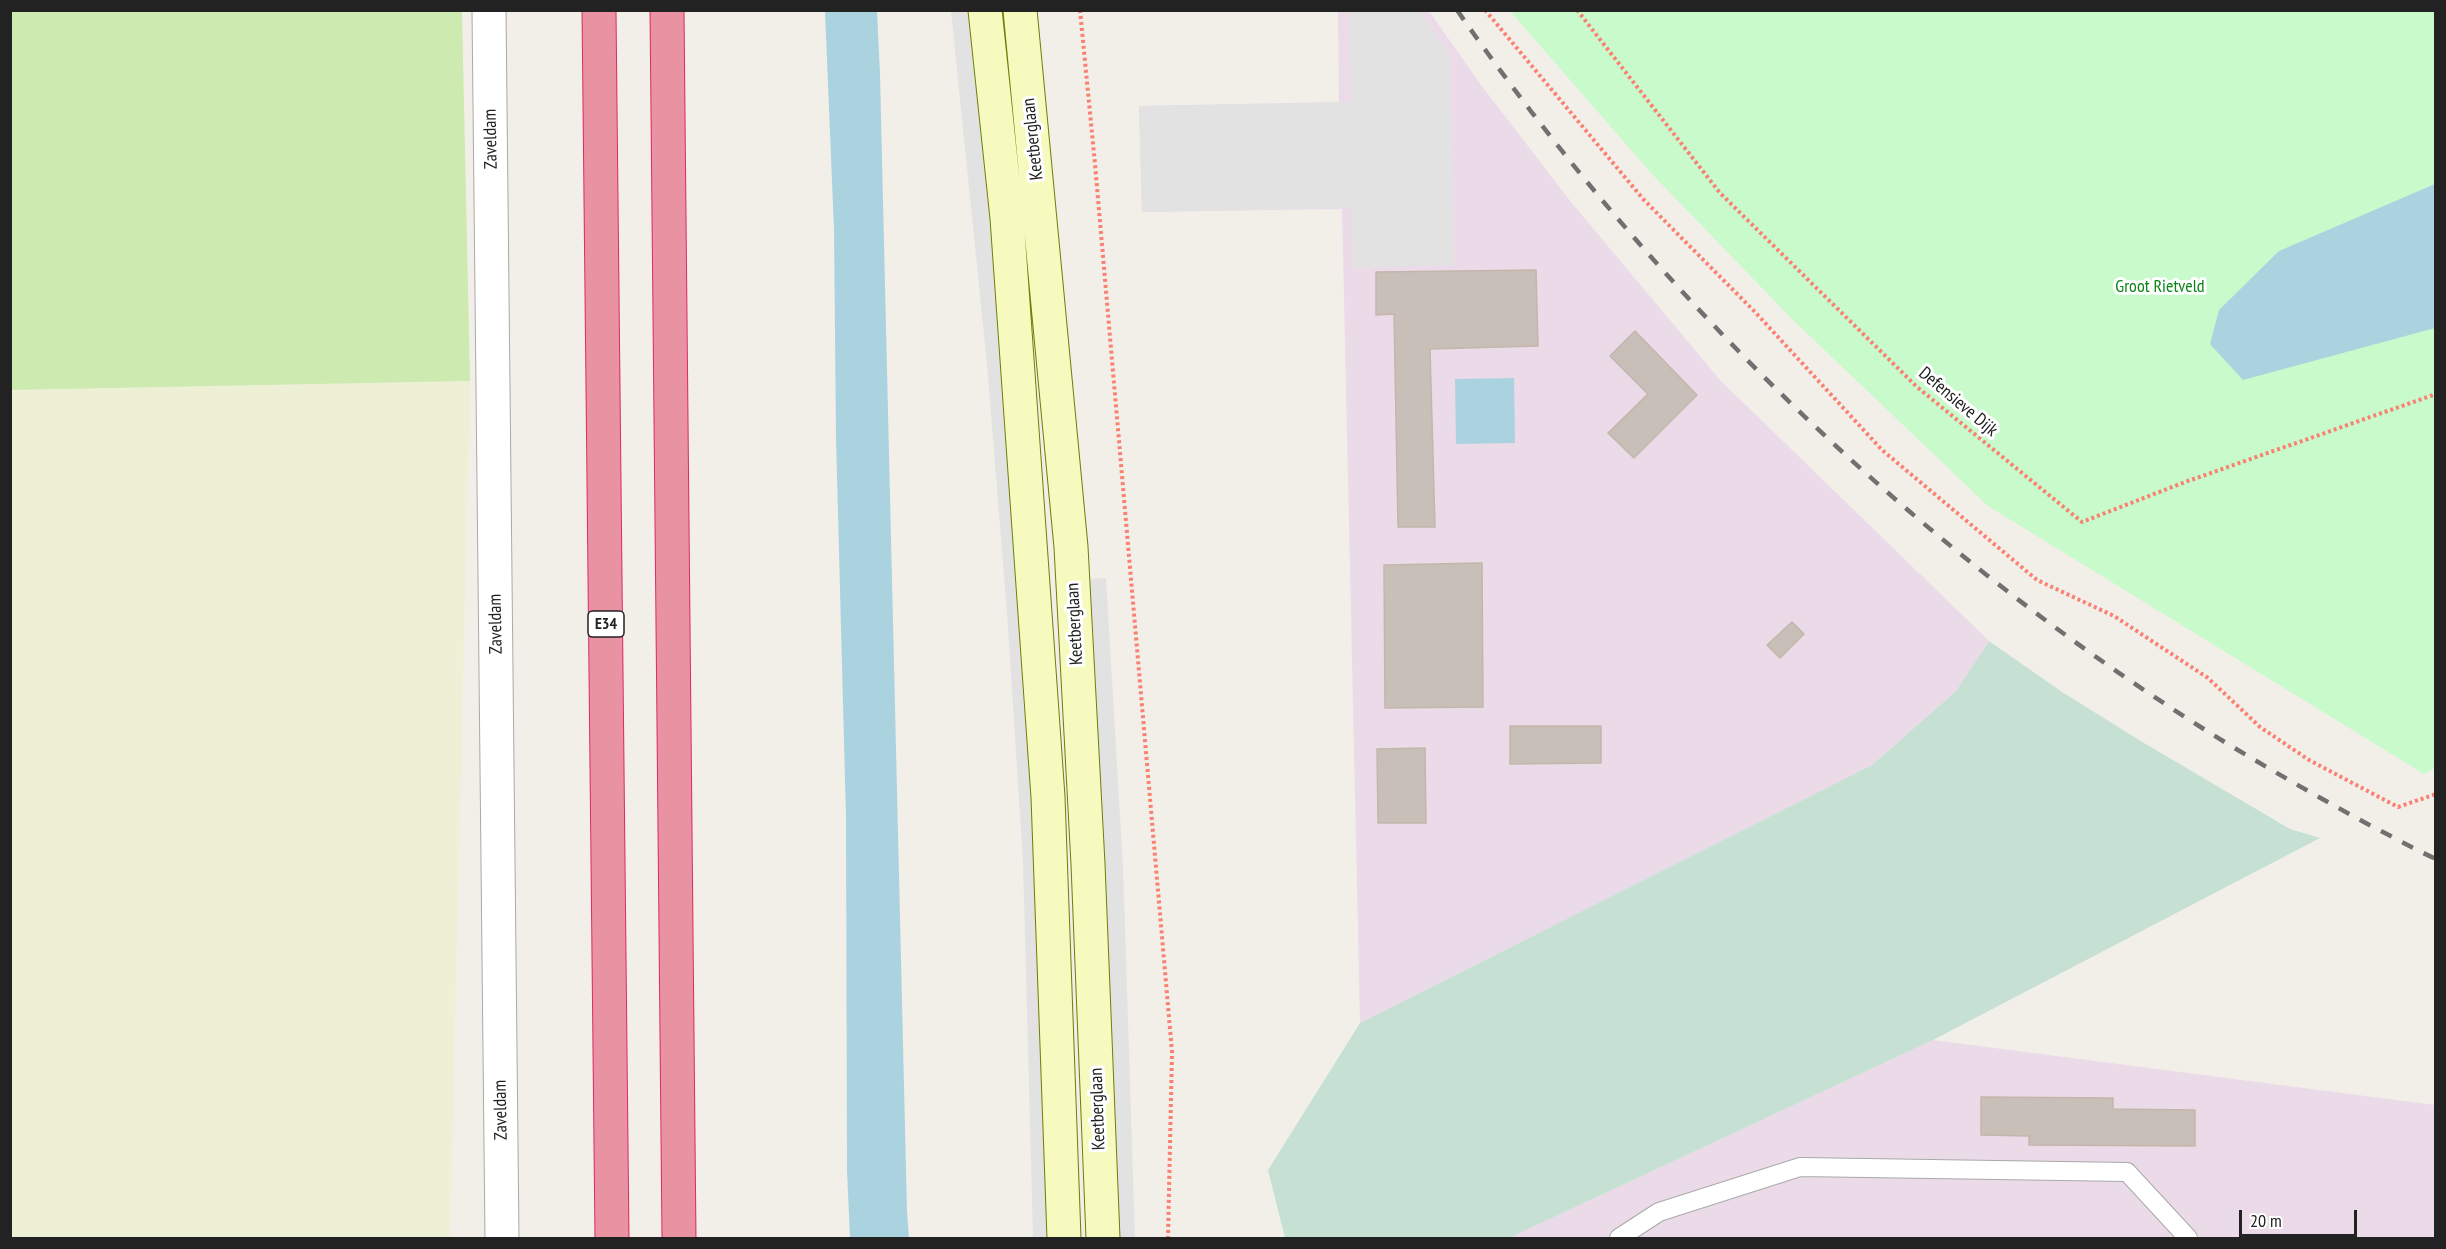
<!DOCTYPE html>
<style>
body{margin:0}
#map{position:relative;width:2446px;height:1249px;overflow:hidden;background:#f2efe9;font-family:"PT Sans Narrow",sans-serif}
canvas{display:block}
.frame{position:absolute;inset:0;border:12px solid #222;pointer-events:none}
.scale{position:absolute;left:2239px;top:1210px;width:118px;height:27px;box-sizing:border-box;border:3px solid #222;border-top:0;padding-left:8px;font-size:18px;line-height:21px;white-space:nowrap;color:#222;-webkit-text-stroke:4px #fff;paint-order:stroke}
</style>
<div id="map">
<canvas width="2446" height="1249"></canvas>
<div class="frame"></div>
<div class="scale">20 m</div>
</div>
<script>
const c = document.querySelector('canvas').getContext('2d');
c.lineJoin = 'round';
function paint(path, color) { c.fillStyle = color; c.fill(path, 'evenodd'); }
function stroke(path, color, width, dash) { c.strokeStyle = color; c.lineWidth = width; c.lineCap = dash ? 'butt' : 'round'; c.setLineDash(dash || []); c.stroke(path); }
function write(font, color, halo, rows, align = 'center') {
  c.font = font + ' "PT Sans Narrow",sans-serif'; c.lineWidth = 6; c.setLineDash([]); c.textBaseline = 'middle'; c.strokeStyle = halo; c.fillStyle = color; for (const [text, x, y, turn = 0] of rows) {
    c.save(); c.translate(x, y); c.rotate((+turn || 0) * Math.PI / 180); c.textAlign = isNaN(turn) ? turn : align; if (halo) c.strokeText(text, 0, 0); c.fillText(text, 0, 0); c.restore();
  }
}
const industrial = new Path2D(`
 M1338,11H1429L1481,85L1571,202L1720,380L1989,641L1956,691L1872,765L1360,1023L1342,209L1142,212L1139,106L1339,102Z
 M1933,1040L2435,1105V1238H1509Z`);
const farmland = new Path2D(`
 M470,381L450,1238H11V390Z`);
const grass = new Path2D(`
 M10,11H462L470,381L11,390Z`);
const wetland = new Path2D(`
 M1989,641L2062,692L2144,743L2290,829L2320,838L1933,1040L1509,1238H1285L1268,1170L1360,1023L1872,765L1956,691Z`);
const park = new Path2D(`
 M1510,11H2435V768L2424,774L1988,506L1793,320L1651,173Z`);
const parking = new Path2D(`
 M951,11H972L1027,612L1052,1238H1033L1023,861L1007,613L987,364Z
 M1349,11H1419L1450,56L1454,265L1353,268L1352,208L1142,212L1139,106L1351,102Z
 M1106,578L1123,867L1135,1238H1112L1085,579Z`);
const water = new Path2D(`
 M825,11H877L880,74L907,1212L909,1238H850L847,1170L846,817L836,437L834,230Z
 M2435,184V328L2243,380L2210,344L2219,310L2279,251Z
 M1514,378L1515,443L1456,444L1455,379Z`);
const building = new Path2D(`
 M1536,270L1538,346L1430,349L1435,527H1398L1394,314L1376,315V272Z
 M1635,331L1697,395L1634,458L1608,433L1648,394L1610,356Z
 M1482,563L1483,707L1385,708L1384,565Z
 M1792,622L1804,634L1780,658L1767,645Z
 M1510,726H1601V763L1510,764Z
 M1425,748L1426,823H1378L1377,749Z
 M1981,1097L2113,1098V1109L2195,1110V1146L2029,1145V1136L1981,1135Z`);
const path = new Path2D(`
 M1080,10L1095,164L1172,1052L1168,1238
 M1485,10L1644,200L1755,312L1882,450L2037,580L2114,616L2208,678L2260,727L2309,760L2398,807L2436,794
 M1577,10L1720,193L1917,387L2082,522L2185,482L2436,394`);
const service = new Path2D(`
 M1619,1238L1659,1212L1800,1167L2127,1172L2188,1238`);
const minor = new Path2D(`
 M489,10L502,1238`);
const secondary = new Path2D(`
 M985,10L1007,218L1048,797L1064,1238
 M1020,10L1071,547L1088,864L1103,1238`);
const motorway = new Path2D(`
 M599,10L612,1238
 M667,10L679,1238`);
const rail = new Path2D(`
 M1457,10C1660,302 1921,554 2223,741C2274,772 2325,801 2377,829C2397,839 2416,850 2436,859`);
const shields = [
 [606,624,36]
];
const shieldNames = [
 ["E34",606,624]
];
const streetNames = [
 ["Zaveldam",491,139,-91],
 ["Keetberglaan",1033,139,-96],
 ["Defensieve Dijk",1958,402,40],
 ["Zaveldam",496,624,-91],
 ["Keetberglaan",1075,624,-93],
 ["Keetberglaan",1098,1109,-92],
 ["Zaveldam",501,1110,-91]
];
const parkNames = [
 ["Groot Rietveld",2160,287]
];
paint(industrial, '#ebdbe8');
paint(farmland, '#eef0d5');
paint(grass, '#cdebb0');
paint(wetland, '#c6e0d4');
paint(park, '#c8facc');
paint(parking, '#e2e2e2');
paint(water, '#aad3df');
paint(building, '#c7bfb8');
stroke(building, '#c4b6ab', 1.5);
stroke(service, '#a9a9a9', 20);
stroke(minor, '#a9a9a9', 35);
stroke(secondary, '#707d05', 35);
stroke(motorway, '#dc2a67', 35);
stroke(path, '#fa8072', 4, [3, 3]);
stroke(service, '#fff', 18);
stroke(minor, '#fff', 33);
stroke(secondary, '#f7fabf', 33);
stroke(motorway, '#e892a2', 33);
stroke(rail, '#707070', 4.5, [12, 12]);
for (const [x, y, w] of shields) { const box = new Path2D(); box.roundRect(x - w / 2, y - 13, w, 26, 4.5); c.fillStyle = '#fff'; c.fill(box); stroke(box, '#222', 1.5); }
write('bold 16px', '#222', null, shieldNames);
write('18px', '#222', '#fff', streetNames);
write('18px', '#0c8416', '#fff', parkNames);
</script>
